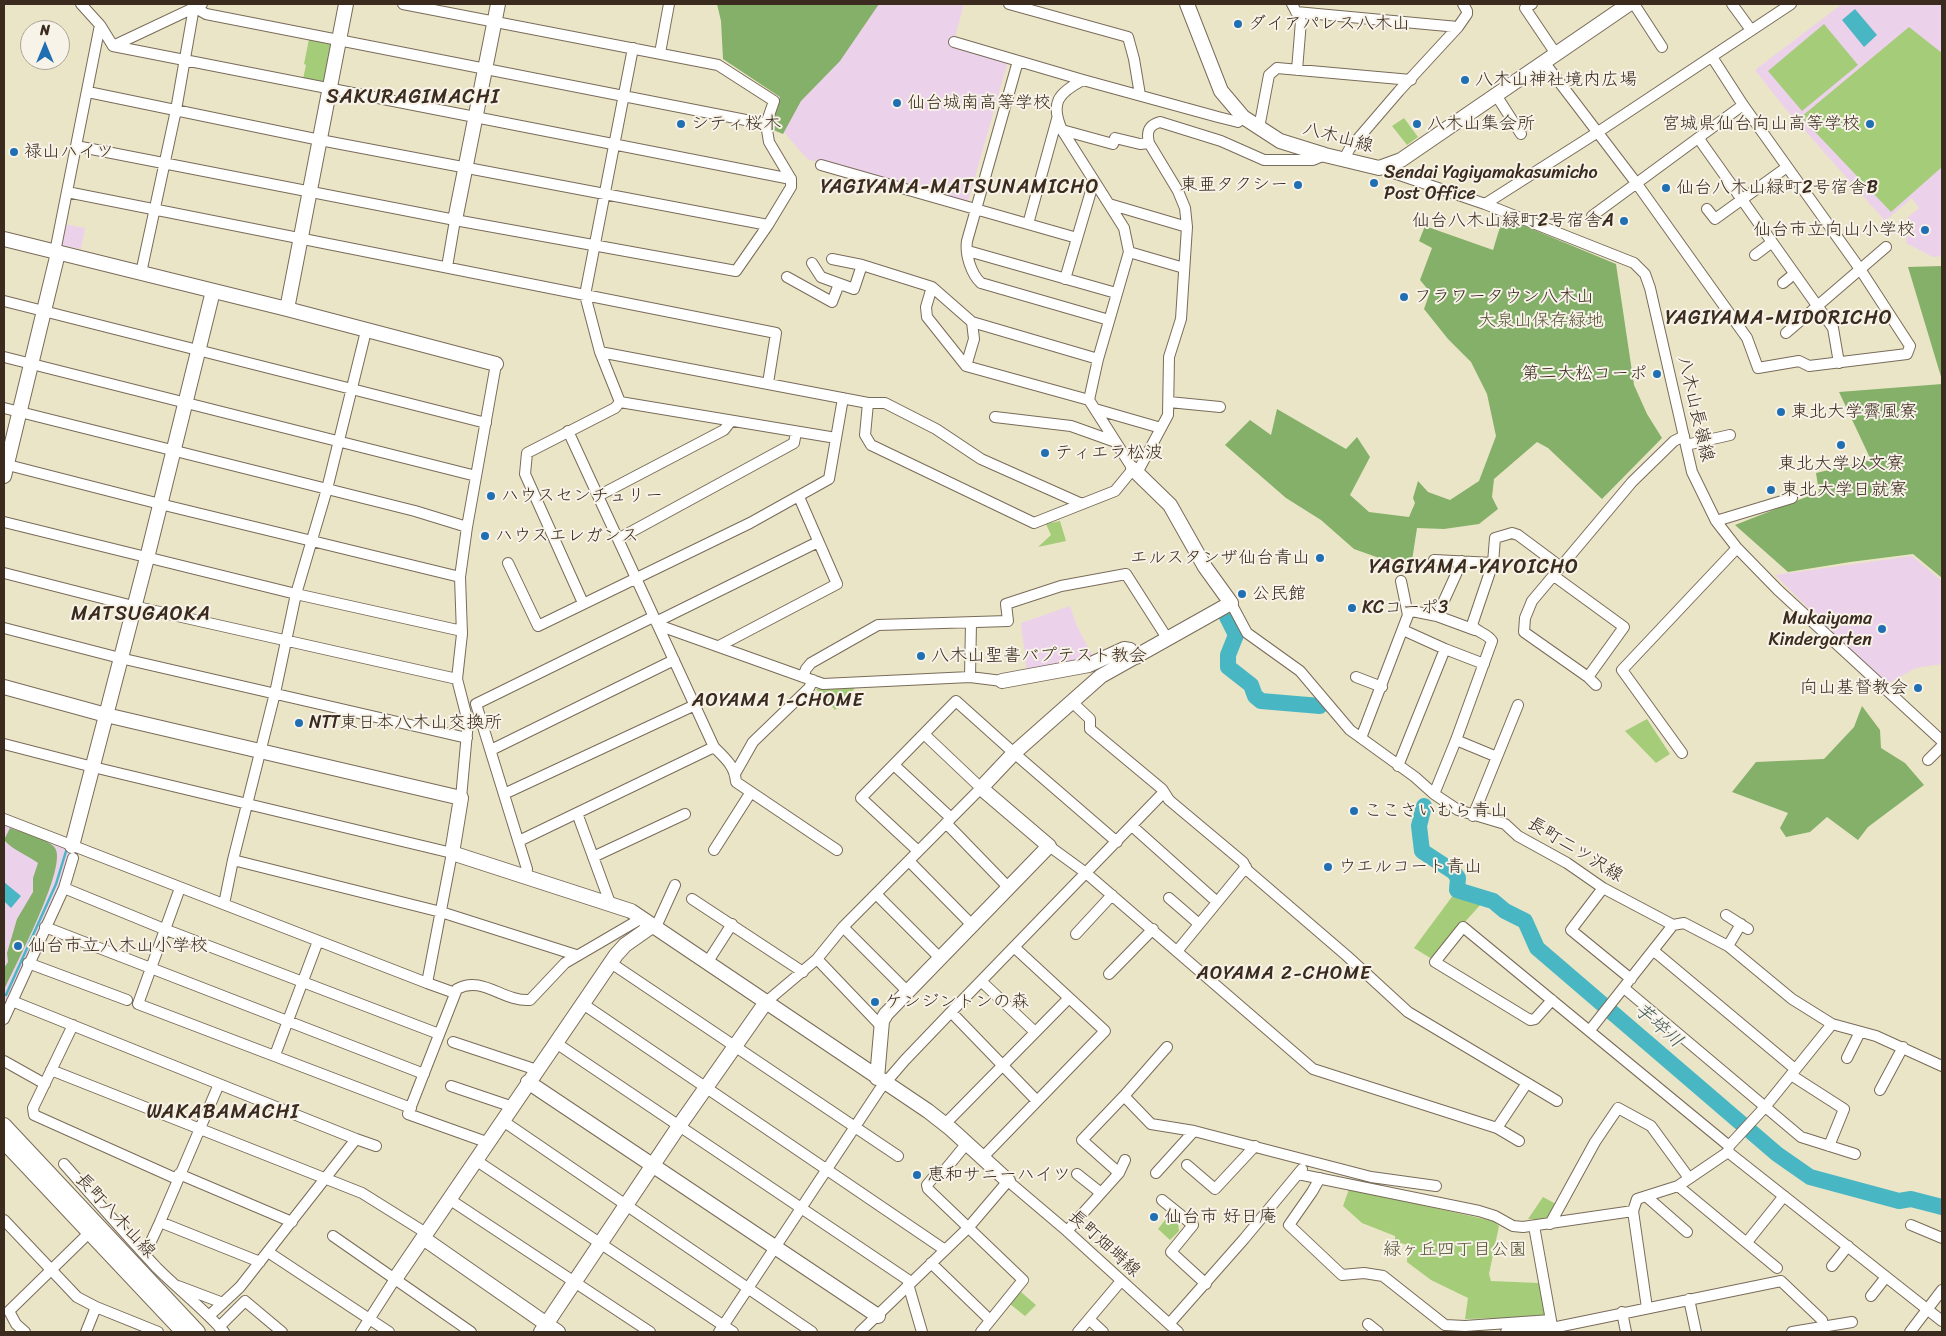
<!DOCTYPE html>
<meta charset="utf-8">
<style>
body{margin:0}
#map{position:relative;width:1946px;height:1336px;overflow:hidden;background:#ebe5c7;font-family:Sriracha,sans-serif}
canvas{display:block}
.frame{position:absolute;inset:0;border:5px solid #3b2a1e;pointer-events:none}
.north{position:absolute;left:20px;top:20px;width:50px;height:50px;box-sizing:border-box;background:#f7f3e8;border:1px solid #aca397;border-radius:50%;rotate:0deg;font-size:14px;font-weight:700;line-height:20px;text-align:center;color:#3b2a1e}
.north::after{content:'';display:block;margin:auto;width:18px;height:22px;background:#1f6fb2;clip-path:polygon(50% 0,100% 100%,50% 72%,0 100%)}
</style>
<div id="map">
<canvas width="1946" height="1336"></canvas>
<div class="frame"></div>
<div class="north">N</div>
</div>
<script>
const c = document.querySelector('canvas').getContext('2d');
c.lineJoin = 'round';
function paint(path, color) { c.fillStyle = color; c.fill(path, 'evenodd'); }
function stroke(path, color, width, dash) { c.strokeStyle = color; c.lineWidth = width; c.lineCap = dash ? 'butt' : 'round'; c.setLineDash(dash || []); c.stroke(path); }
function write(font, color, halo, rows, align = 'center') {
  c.font = font + ' Sriracha,"Klee One",sans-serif'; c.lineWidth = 4; c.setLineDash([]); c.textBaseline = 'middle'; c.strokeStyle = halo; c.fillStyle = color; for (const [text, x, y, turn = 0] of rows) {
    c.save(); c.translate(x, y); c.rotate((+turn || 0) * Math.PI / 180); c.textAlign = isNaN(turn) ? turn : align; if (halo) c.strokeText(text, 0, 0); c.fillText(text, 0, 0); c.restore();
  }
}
const built = new Path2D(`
 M860,4H964L953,45L1008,61L967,205L807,159L784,132L787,111Z
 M1842,4H1942V256L1933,257L1906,243L1908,217L1919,208L1912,198L1885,221L1784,107L1755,70Z
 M63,224L85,228L81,249L60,245Z
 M1912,556L1942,581V664L1916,668L1885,685L1775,575Z
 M1070,606L1077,626L1092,655L1083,660L1027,673L1021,623Z
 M4,822L71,848L59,888L4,1005Z`);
const green = new Path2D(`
 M1824,24L1858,65L1802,111L1768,71Z
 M1909,27L1942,53V167L1891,212L1801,117Z
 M309,39L335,45L326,84L303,79L306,65L304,64Z
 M1404,118L1418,137L1407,145L1392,126Z
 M1060,521L1066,541L1038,547L1051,535L1046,524Z
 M856,687L835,710L816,689Z
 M1647,719L1670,754L1656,763L1625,731Z
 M1454,894L1481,904L1432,959L1414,948Z
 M1349,1189L1493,1221L1499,1226L1489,1274L1491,1281L1539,1283L1547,1312L1544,1317L1465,1319L1468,1298L1431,1280L1407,1262V1245L1395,1241V1236L1362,1223L1343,1206Z
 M1543,1197L1556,1204L1548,1220L1528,1219Z
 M1169,1215L1178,1223L1179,1231L1170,1240L1158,1229Z
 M1021,1292L1036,1305L1025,1316L1010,1304Z`);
const forest = new Path2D(`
 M717,4H879L840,61L801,101L783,134L771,129L770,124L780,97L723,59L721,21Z
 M1503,217L1616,264L1634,385L1647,414L1662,438L1602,499L1548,448L1537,442L1494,479L1492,497L1498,509L1479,524L1444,529L1417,528L1411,567L1400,559H1382L1354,549L1321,520L1286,498L1225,445L1250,420L1271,435L1277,409L1346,449L1357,437L1370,457L1350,495L1369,512L1409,517L1415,503L1413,498L1418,481L1428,492L1450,500L1479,481L1496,436L1487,394L1471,362L1448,339L1424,309L1430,292L1420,280L1432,248L1419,241L1425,226L1493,250Z
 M1942,266V380L1908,267Z
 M1942,384V578L1913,554L1850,562L1788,572L1735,525L1819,492L1816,473L1871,460L1839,392Z
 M1862,706L1880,730L1881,748L1905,763L1924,785L1868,827L1858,840L1827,817L1810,832L1786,837L1780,828L1788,813L1732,792L1756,762L1824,759L1854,727Z
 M10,828C21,832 49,839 55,848C68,866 14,968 4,990V968L8,962L7,953L17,919L33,892V878L38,863C26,854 14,851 4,840Z`);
const water = new Path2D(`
 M1855,9L1877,35L1864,47L1842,20Z
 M4,882L21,896L11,908L4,901Z`);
const stream = new Path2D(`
 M6,995L56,884L67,848`);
const river = new Path2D(`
 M1227,617L1236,635L1228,655V667L1251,685L1255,696L1261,701L1320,706
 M1424,806L1419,826L1422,851L1454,872L1458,878L1457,890L1493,901L1505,911L1525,921L1537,948L1777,1154L1810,1177L1899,1201L1911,1199L1942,1207`);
const street = new Path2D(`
 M403,4L718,65L774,101L766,124L769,142L791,179
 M1009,4L1128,37L1134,59L1140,95
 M1292,4L1301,21L1297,70
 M1532,4L1525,8L1556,54
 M1634,4L1662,47
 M1732,4L1751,30
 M1296,12L1458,27
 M954,42L1083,80L1218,117L1238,122L1243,117
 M113,46L202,4
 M633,48L585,295L600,352L868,403H885L936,429L981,459L1082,504L1115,491L1133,469L1089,400L1098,359L1129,252L1124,228L1062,130C1050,103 1058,93 1083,80
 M660,53L669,4
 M1018,61L967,241C965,254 971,274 981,283L1109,320
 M1544,62L1637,184L1747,338L1758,368L1799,361L1809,366L1907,354L1910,346L1860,269L1743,105L1712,57
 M88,92L320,140L768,225
 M1496,95L1521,134
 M1259,128L1269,75L1277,68L1411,80
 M1062,130L1113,144L1115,138L1140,144L1149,143
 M1699,139L1833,328L1839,363
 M76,146L455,220L736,271L768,225L791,187V179L113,46L100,25L81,4
 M1344,159L1350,148L1399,91L1458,27L1467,14V11L1463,4
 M821,165L1077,238
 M1379,168L1485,204L1634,263L1645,274L1650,288L1692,472L1716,521L1737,548L1778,590L1942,741
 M67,192L776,333L768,383
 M1109,204L1187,227
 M1485,204L1598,132L1791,4
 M1707,209L1715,219L1787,167
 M1592,216L1743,105
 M1028,224L1057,119
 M968,251L1116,293
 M55,252L100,25
 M1129,252L1184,268
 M1755,255L1771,243
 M832,259L862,265
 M812,263L821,277L854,289L862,265L932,287L972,322L1098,359
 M447,267L455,220
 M141,273L176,110L194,7L206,14L766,124
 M787,277L832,302L839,284
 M1065,279L1094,181
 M1783,283L1794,274
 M932,287L926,307L927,317L966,366L1089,400
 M4,301L486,423
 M1786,333L1886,247
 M4,357L476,476
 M966,366L974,339L972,322
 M620,402L836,438
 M1169,402L1220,407
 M868,403L865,435L871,445L1034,523L1082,504
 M4,408L415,511L467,527
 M1095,409L1161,428
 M995,417L1071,426L1113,441
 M568,431L714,747C725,758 735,766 736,782L837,850
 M1686,445L1730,435
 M4,464L160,504L460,577
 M1137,473L1168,415L1169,357L1181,319L1187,227L1185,208L1178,191L1149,143C1146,131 1149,125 1160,122L1221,141L1264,160H1313L1325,155
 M598,496L724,430L731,421
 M1716,521L1792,498
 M4,522L296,594L462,631
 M618,539L794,443L796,432
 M1434,560L1493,563
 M508,563L538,626L750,523L829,479L843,398
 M4,573L133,606L457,679
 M1554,576L1624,627L1588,677
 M583,603L525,474L527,453L615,408L620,402L600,352
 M1231,603L1247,633L1300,671L1350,730L1415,777L1434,794L1458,810L1505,824L1518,836L1567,863L1603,888L1673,925L1684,923L1728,946L1792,999L1832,1024L1876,1036L1942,1066
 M1407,610L1437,616L1475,630
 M1437,616L1462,561
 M656,622L818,542
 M658,625L823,684L970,677L1002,681
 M4,628L120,658L467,738
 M1403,630L1445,649L1484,664
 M719,646L837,584L799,497
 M803,677L806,669L811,663L878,625L1008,621L1006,604L1061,586L1126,574L1167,638
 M970,677L971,623
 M1356,677L1382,687
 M1596,685L1588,677L1524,632L1525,618L1532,601L1632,482L1674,441L1684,436
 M1361,738L1408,615L1401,581
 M1456,740L1497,757
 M4,744L93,767L452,853L427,983L4,819
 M491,750L674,660
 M1682,753L1622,670L1737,548
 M1928,760L1942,746
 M894,765L951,818
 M1398,766L1445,649
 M736,772L753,742L809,688L813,680
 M504,794L695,705
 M1434,794L1456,740L1492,641C1487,633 1477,633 1472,625L1493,563L1495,538L1512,533L1518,535L1561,567
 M461,798L468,722L457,679L462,634L460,577L467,527L496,364
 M577,813L610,903
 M1473,816L1518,705
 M946,823L1009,888
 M1132,826L1217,902
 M519,841L714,747
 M1049,846L1086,873L1313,1069L1497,1128L1527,1083L1408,1012L1347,956L1247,870L1243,862L1169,800L1162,789L1090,729V719L1072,702
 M714,850L751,792
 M918,851L861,798L956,701L1014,753L1117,842
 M593,857L685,814
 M233,860L441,912L576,955
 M909,861L973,926
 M526,877L527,869L476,704L653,617
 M64,888L164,929L439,1034
 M180,888L138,1004L411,1108
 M1603,888L1571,930L1631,979
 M876,894L941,959
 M1169,898L1199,924
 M692,899L803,972
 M224,904L233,860L275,693L296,594L327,489L366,331
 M1726,915L1748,929
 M45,927L424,1074
 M843,927L908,992
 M655,929L675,885
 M1076,934L1112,895
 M1728,946L1741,924
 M1178,950L1246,867
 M1654,951L1795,1069
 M817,959L881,1026
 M28,963L127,1000
 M611,963L898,1156
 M707,963L732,924
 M1109,974L1153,929
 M981,981L1035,1032
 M427,983L455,993
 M1624,988L1801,1137L1855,1154
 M1552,1000L1535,1019L1530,1020L1435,962L1463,927L1729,1146
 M12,1001L356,1139L376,1146
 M766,1002L817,959L843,927L981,788L924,734
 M583,1004L945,1250
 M951,1012L1037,1101
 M4,1019L64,888L73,858
 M73,1025L33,1108L34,1115L177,1179
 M1590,1030L1673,925
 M453,1042L537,1070
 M556,1043L911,1282
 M275,1055L318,941
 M1847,1058L1860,1032
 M4,1061L45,1084
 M51,1070L362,1193L426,1233
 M1791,1075L1844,1109L1829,1146
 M1527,1083L1557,1101
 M451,1086L513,1107
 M1880,1090L1903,1047
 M1124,1096L1151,1124L1194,1131L1371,1177L1436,1186
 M503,1121L812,1332
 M945,1124L1069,998
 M1497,1128L1519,1141
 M489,1143L408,1114L457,989C482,975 503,1002 530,1000L565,963L642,918
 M967,1143L945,1170L937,1173L927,1185L928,1189L1023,1280L981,1332
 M1728,1152L1942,1321
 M982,1158L1105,1031L1014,947
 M477,1161L733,1332
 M64,1164C95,1199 125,1234 157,1268C179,1290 204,1309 224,1332
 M1187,1165L1215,1189L1255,1146
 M1119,1173L1082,1140L1124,1096L1167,1047
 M1156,1173L1194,1131
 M179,1174L292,1222
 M1077,1174L1101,1193
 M1298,1174L1479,1211L1495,1216L1513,1226L1523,1227L1633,1211
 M1320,1178L1312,1192L1289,1225L1342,1275L1364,1273L1383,1276L1445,1325L1465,1326L1551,1320
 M1678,1186L1777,1268
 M1647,1197L1687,1232
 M449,1199L650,1332
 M1162,1200L1193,1225L1171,1252L1206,1284
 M4,1220L77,1297L96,1307L158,1332
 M160,1222L260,1262
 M1550,1224L1595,1142L1618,1108L1651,1126L1689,1178
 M1911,1225L1942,1238
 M1534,1226L1552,1326
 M1067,1231L1119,1173L1125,1160
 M333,1236L471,1332
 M1747,1242L1784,1196
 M143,1252L148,1248L160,1222L219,1084
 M268,1252L389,1332
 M931,1263L990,1320
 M1832,1266L1848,1246
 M908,1284L922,1332
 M178,1286L223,1303
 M1871,1296L1886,1277
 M1689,1299L1696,1332
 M1647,1308L1633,1211L1637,1199L1678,1186L1728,1152L1729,1146L1765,1107L1832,1024
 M1622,1312L1626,1332
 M210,1315L240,1287L356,1139
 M1089,1319L1103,1332
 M1169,1324L1244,1239L1302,1169
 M1368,1324L1378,1332
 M219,1327L245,1301L282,1332
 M25,1332L16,1324L9,1311L90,1232
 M86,1332L96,1307
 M361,1332L395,1279
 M719,1332L880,1089L905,1060L951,1012L1164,792
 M860,1332L968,1228L1008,1181L1067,1231L1178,1332
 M1078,1332L1121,1281
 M1506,1332L1552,1328L1781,1281L1822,1320L1824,1332
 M1792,1332L1852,1322
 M1910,1332L1942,1290`);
const secondary = new Path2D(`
 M1187,4L1221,91L1243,117L1280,141L1325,155L1379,168L1401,160L1629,4
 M455,220L498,4
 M4,239L287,309L496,364
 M287,309L346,4
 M4,476L58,253
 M1002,681L1089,665L1124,649L1130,650L1136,657
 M4,687L106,715L461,798L452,853L631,911L928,1111L951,1129L1008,1181
 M72,846L147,558L213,291
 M877,1078L882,1021L886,1014L1049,846L981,788L1014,753L1101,676L1231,603L1205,567L1170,505L1133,469
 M528,1082L878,1316
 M4,1125L198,1332
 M4,1142L183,1332
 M423,1238L558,1332
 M395,1279L616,955L625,945L652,926
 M541,1332L679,1126L766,1002`);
const markers = [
 [1238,24,5,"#1f6fb2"],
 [1465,80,5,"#1f6fb2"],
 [897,103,5,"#1f6fb2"],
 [681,124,5,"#1f6fb2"],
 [1417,124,5,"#1f6fb2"],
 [1870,124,5,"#1f6fb2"],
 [14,152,5,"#1f6fb2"],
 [1374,183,5,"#1f6fb2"],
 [1298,185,5,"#1f6fb2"],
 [1666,188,5,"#1f6fb2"],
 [1624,221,5,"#1f6fb2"],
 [1925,230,5,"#1f6fb2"],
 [1404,297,5,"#1f6fb2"],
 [1657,374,5,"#1f6fb2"],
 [1781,412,5,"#1f6fb2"],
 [1841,445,5,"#1f6fb2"],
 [1045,453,5,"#1f6fb2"],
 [1771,490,5,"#1f6fb2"],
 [491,496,5,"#1f6fb2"],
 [485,536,5,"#1f6fb2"],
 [1320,558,5,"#1f6fb2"],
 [1242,594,5,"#1f6fb2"],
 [1352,608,5,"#1f6fb2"],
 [1882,629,5,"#1f6fb2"],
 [921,656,5,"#1f6fb2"],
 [1918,688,5,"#1f6fb2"],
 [299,723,5,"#1f6fb2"],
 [1354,811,5,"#1f6fb2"],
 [1328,867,5,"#1f6fb2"],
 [18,946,5,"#1f6fb2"],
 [875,1002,5,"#1f6fb2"],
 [917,1175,5,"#1f6fb2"],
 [1154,1217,5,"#1f6fb2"]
];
const poiNames = [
 ["ダイアパレス八木山",1248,24],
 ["八木山神社境内広場",1475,80],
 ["仙台城南高等学校",907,103],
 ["シティ桜木",691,124],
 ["八木山集会所",1427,124],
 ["宮城県仙台向山高等学校",1860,124,"right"],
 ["禄山ハイツ",24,152],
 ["Sendai Yagiyamakasumicho",1384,173],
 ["Post Office",1384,194],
 ["東亜タクシー",1288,185,"right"],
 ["仙台八木山緑町2号宿舎B",1676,188],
 ["仙台八木山緑町2号宿舎A",1614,221,"right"],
 ["仙台市立向山小学校",1915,230,"right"],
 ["フラワータウン八木山",1414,297],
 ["第二大松コーポ",1647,374,"right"],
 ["東北大学霽風寮",1791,412],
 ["ティエラ松波",1055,453],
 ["東北大学以文寮",1841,464,"center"],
 ["東北大学日就寮",1781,490],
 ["ハウスセンチュリー",501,496],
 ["ハウスエレガンス",495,536],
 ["エルスタンザ仙台青山",1310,558,"right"],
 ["公民館",1252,594],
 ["KCコーポ3",1362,608],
 ["Mukaiyama",1872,619,"right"],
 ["Kindergarten",1872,640,"right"],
 ["八木山聖書バプテスト教会",931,656],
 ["向山基督教会",1908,688,"right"],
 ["NTT東日本八木山交換所",309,723],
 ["ここさいむら青山",1364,811],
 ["ウエルコート青山",1338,867],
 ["仙台市立八木山小学校",28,946],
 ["ケンジントンの森",885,1002],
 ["恵和サニーハイツ",927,1175],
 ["仙台市 好日庵",1164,1217]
];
const streetNames = [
 ["八木山線",1338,138,15],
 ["八木山長嶺線",1695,409,77],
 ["長町二ツ沢線",1575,850,31],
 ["長町八木山線",115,1216,47],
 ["長町畑塒線",1104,1244,42]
];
const parkNames = [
 ["大泉山保存緑地",1541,321],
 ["緑ヶ丘四丁目公園",1455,1250]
];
const neighbourhoodNames = [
 ["AOYAMA 1-CHOME",778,701],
 ["AOYAMA 2-CHOME",1284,974]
];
const waterNames = [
 ["芋埣川",1658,1026,41]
];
const quarterNames = [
 ["SAKURAGIMACHI",413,98],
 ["YAGIYAMA-MATSUNAMICHO",960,188],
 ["YAGIYAMA-MIDORICHO",1779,319],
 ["YAGIYAMA-YAYOICHO",1474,568],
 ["MATSUGAOKA",141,615],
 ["WAKABAMACHI",223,1113]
];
paint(built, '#ecd1ea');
paint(green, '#a5cd79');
paint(forest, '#84b069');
paint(water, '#49b6c4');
stroke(stream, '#49b6c4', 2.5);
stroke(river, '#49b6c4', 16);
stroke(street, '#796b59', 12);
stroke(secondary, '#796b59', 16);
stroke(street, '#fff', 10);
stroke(secondary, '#fff', 14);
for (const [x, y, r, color] of markers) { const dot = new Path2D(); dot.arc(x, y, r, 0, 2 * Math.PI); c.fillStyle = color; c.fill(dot); stroke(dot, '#f7f3e8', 2); }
write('18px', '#3b2a1e', '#f7f3e8', poiNames, 'left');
write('18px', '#3b2a1e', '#f7f3e8', streetNames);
write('18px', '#565335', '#f7f3e8', parkNames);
c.letterSpacing = '1px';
write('19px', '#3b2a1e', '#f7f3e8', neighbourhoodNames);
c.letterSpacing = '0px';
write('italic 19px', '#405b58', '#f7f3e8', waterNames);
c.letterSpacing = '1px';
write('20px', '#3b2a1e', '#f7f3e8', quarterNames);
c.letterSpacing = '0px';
</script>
